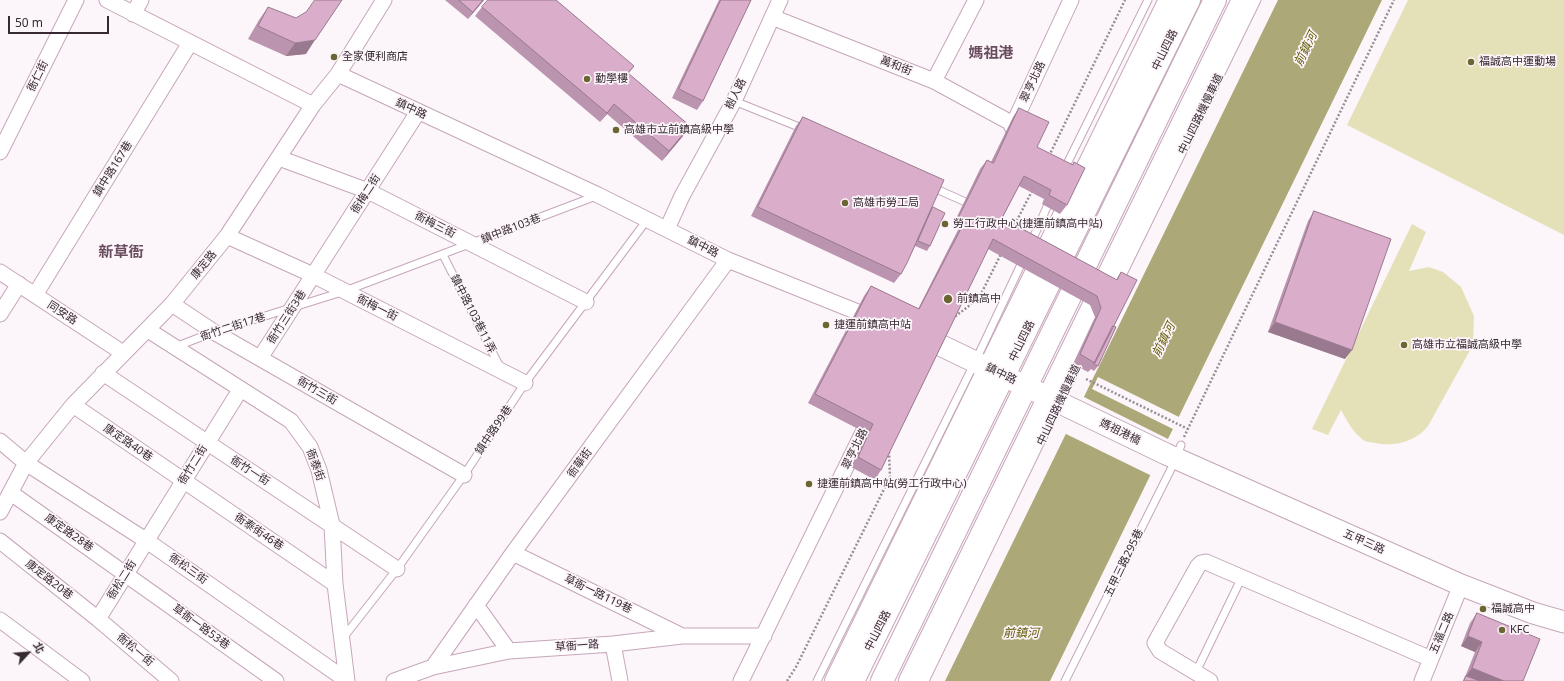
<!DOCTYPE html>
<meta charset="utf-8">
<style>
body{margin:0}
#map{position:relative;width:1564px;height:681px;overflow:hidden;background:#fcf5fa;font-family:"Noto Sans","Noto Sans TC",sans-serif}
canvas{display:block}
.north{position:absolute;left:8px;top:633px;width:40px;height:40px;-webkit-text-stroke:3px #fcf5fa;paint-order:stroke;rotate:64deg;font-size:11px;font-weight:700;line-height:16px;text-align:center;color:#362931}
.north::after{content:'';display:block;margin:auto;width:14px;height:18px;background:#362931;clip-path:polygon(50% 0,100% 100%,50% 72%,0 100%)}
.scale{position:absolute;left:8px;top:16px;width:101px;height:18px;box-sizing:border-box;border:2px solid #362931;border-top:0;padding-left:5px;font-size:12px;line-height:14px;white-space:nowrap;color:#362931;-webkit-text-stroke:3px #fcf5fa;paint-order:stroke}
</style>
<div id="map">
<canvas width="1564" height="681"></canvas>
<div class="north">北</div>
<div class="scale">50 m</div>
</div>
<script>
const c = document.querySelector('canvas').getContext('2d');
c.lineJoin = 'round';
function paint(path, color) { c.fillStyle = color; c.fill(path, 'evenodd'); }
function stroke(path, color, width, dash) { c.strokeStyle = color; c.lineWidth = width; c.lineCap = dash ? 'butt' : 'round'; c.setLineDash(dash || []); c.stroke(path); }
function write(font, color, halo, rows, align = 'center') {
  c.font = font + ' "Noto Sans","Noto Sans TC",sans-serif'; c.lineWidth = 3.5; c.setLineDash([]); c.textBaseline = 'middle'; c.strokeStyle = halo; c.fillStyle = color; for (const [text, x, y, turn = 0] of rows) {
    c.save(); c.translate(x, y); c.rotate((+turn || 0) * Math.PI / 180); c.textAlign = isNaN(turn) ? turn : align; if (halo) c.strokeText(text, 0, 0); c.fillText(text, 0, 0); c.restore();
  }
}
const green = new Path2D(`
 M1408,0H1564V235L1347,125Z
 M1412,224L1426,232L1409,271L1429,267L1443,272L1461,287L1474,316L1473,345L1428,426C1415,442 1395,447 1375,443C1371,442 1366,442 1363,440C1353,432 1347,421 1341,410L1328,435L1312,429Z`);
const water = new Path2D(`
 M1278,0H1382L1050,681H945Z`);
const pier = new Path2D(`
 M1098,377L1181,418L1175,430L1092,389Z
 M1082,396L1170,440L1152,476L1064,433Z`);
const path = new Path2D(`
 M1049,156L1125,0
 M1013,228L1032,191
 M952,319L970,305L981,294L1001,254
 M1086,379L1188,429
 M1184,437L1394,0
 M787,681L796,667L890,477L889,452`);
const service = new Path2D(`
 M734,101L804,129
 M1064,170L1148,0
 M932,187L972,205
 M1031,243L1050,200
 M443,255L500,367
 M1119,282L1257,0
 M175,347L214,332L345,291L596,196
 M343,638L397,569L464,475L525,383L647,220
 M1196,672L1242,577
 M817,681L975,362L1024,258
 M925,681L1082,357
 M1065,681L1176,459L1181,445`);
const minor = new Path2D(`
 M107,0L313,105
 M133,14L141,0
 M772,17L934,81L1013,124
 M338,74L598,195L728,260L875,319
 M934,81L976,0
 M1012,127L1071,0
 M0,152L76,0
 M279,158L368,191L586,302
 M667,229L682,196L734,101L780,0
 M227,236L313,275L525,383
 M0,272L123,353
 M35,295L190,43
 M172,304L214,332L464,475
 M0,314L19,284
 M148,330L291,421L310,447L319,470L332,525L335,584L347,681
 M260,358L418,112
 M103,373L397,569
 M73,405L335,584
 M0,441L26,463L147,541L346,680
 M11,493L276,681
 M0,512L26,463L73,405L172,304L227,236L313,105L338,74L384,0
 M0,541L98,619L171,681
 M513,553L682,636
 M476,605L509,651
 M98,619L240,390
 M0,620L82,681
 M613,644L620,681
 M433,667L513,553L728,260
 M394,681L433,667L509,651L613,644L682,636H764
 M741,681L872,414
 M1210,681L1160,651L1155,643L1198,566L1201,563L1206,562L1431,659
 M1422,681L1461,585`);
const secondary = new Path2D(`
 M942,346L1166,454L1461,585L1533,613L1564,622`);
const primary = new Path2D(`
 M836,681L1170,0
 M853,681L1189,0
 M882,681L1215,0
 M910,681L1243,0`);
const wall = new Path2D(`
 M445,0H484L468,19Z
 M719,0H751L703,101L697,110L672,98Z
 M268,7L306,54L286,56L248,39L259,20Z
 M482,7L634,66L628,74L690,126L683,136L662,161L607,114L600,122L475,16Z
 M1019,108L1037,147L1067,205L1060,214L1042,204L1044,199L1019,186L1002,218L1116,280L1121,272L1113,326L1098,366L1094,371L1091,369L1088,372L1073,364L1095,317L1090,305L988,249L881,470L875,480L851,467L866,433L808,403L864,296L871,286L918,309L959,228L953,225L980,169L987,160L991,162L1013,117Z
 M803,117L930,210L933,207L930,246L927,251L915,246L901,274L894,283L751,216L796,126Z
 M1314,211L1345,359L1268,332L1308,221Z
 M1477,613L1523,681H1463L1465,677L1475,652L1461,646L1470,623Z`);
const shadedWall = new Path2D(`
 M483,0H484L468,19L473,12Z
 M315,40L306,54L286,56L295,43Z
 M614,104L607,114L600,122Z
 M690,126L683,136L662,161L669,151Z
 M1275,322L1352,350L1345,359L1268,332Z
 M1468,636L1482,642L1475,652L1461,646Z
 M1472,668L1504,681H1475L1466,676Z`);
const building = new Path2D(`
 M315,0H342L315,40L295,43L258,26L268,7L296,18L306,12Z
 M459,0H483L473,12Z
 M488,0H556L634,66L628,73L690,126L669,151L614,104L607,113L482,7Z
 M721,0H751L703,101L679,89Z
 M1019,108L1049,122L1037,147L1073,165L1074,162L1085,168L1067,205L1049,195L1051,190L1024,176L1002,218L1117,280L1121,272L1137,280L1095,363L1080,354L1101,308L1097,296L993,239L881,470L858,457L873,424L815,394L871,286L919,309L966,219L959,216L987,160L993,163Z
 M803,117L944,180L907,263L901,274L758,207Z
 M933,207L945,213L930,246L918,241Z
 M1314,211L1391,239L1352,350L1275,322Z
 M1113,326L1116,327L1098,366L1094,364Z
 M1477,613L1540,639L1523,681H1504L1472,668L1482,642L1468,636Z
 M1466,676L1480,681H1464Z`);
const markers = [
 [334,57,4,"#6a6531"],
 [1471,62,4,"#6a6531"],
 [587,79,4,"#6a6531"],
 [616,130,4,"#6a6531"],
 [845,203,4,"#6a6531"],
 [945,224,4,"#6a6531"],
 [948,299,5,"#6a6531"],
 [826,325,4,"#6a6531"],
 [1404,345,4,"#6a6531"],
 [809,484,4,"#6a6531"],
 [1483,609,4,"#6a6531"],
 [1502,630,4,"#6a6531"]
];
const streetNames = [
 ["中山四路",1165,50,-64],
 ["萬和街",896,66,21],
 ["衙仁街",38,76,-64],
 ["翠亨北路",1033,82,-65],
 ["樹人路",736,94,-64],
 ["鎮中路",411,109,25],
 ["中山四路機慢車道",1201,114,-64],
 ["鎮中路167巷",113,169,-58],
 ["衙梅二街",366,194,-57],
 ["衙梅三街",435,225,27],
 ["鎮中路103巷",511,229,-21],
 ["鎮中路",703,247,27],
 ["康定路",204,265,-51],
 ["衙梅一街",377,308,27],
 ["同安路",62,313,33],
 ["鎮中路103巷11弄",473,314,63],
 ["衙竹三街3巷",287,317,-57],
 ["衙竹二街17巷",233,327,-18],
 ["中山四路",1022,341,-64],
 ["鎮中路",1001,374,26],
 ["衙竹三街",317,391,30],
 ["中山四路機慢車道",1059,405,-65],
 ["鎮中路99巷",494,430,-56],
 ["媽祖港橋",1120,432,26],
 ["康定路40巷",128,443,34],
 ["翠亨北路",855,449,-64],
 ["衙華街",580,463,-54],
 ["衙竹二街",193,465,-58],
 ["衙泰街",315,465,70],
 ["衙竹一街",250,471,33],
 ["衙泰街46巷",259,532,34],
 ["康定路28巷",69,533,35],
 ["五甲三路",1364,542,24],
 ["五甲三路295巷",1124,563,-64],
 ["衙松三街",188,569,35],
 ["康定路20巷",49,580,38],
 ["衙松二街",122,580,-58],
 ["草衙一路119巷",598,594,26],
 ["草衙一路53巷",201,627,36],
 ["中山四路",878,631,-63],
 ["五福二路",1442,633,-67],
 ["草衙一路",577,646,-4],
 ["衙松一街",135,650,40]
];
const poiNames = [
 ["全家便利商店",342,57],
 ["福誠高中運動場",1479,62],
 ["勤學樓",595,79],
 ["高雄市立前鎮高級中學",624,130],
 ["高雄市勞工局",853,203],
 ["勞工行政中心(捷運前鎮高中站)",953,224],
 ["前鎮高中",957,299],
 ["捷運前鎮高中站",834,325],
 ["高雄市立福誠高級中學",1412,345],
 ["捷運前鎮高中站(勞工行政中心)",817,484],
 ["福誠高中",1491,609],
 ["KFC",1510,630]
];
const waterNames = [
 ["前鎮河",1306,49,-64],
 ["前鎮河",1164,340,-64],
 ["前鎮河",1021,634]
];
const districtNames = [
 ["媽祖港",991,54],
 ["新草衙",121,253]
];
paint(green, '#e4e1b9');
paint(water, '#ada878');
paint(pier, '#fcf5fa');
stroke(service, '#c6a6ba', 9);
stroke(minor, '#c6a6ba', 17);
stroke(secondary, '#c6a6ba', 23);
stroke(primary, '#c6a6ba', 24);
stroke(path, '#988e95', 2.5, [2, 2]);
stroke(service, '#fff', 7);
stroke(minor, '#fff', 15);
stroke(secondary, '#fff', 21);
stroke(primary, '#fff', 22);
paint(wall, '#bb95af');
paint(shadedWall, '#99798e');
paint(building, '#daadcb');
stroke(building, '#99798e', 1);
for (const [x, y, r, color] of markers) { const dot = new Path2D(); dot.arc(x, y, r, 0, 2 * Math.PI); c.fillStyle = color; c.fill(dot); stroke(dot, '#fcf5fa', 1.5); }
write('11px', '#362931', '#fcf5fa', streetNames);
write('11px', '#362931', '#fcf5fa', poiNames, 'left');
write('italic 12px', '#615903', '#fcf5fa', waterNames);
write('bold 15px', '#694d5f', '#fcf5fa', districtNames);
</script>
